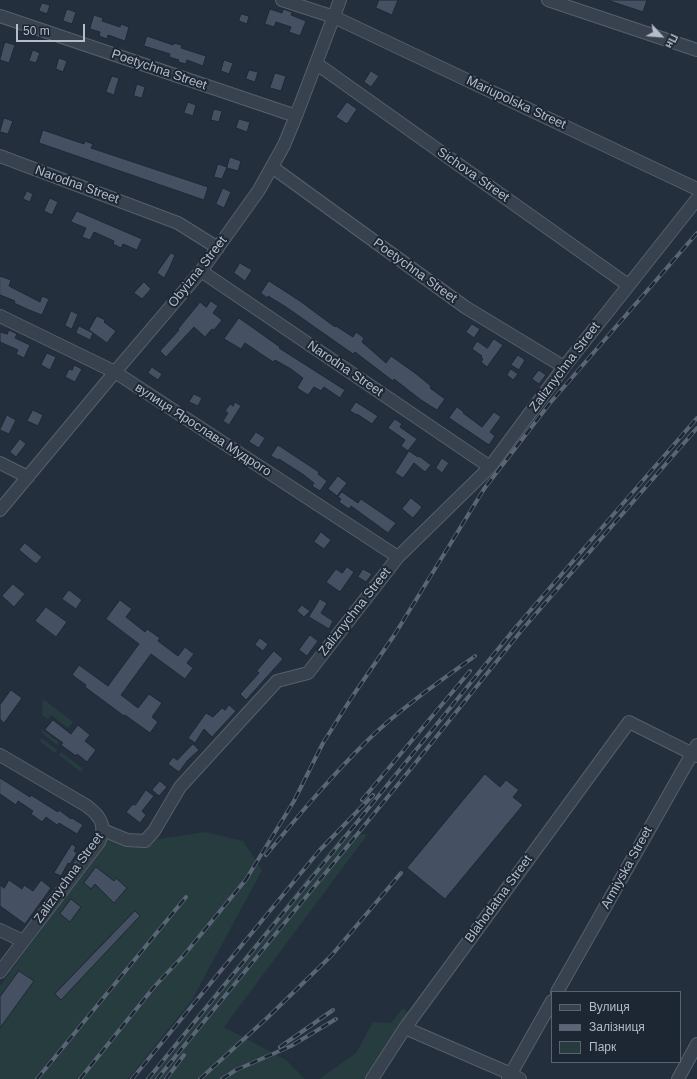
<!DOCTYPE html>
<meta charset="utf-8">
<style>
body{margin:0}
#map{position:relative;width:697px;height:1079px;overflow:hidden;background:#242f3e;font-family:Arial,sans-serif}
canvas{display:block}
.legend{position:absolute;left:551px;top:991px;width:130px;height:72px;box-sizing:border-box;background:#1d2633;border:1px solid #59626f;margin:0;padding:5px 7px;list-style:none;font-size:12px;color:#b4bcc9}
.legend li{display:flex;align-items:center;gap:8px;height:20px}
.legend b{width:20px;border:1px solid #59626f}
.north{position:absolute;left:641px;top:16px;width:40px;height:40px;-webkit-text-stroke:3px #1d2633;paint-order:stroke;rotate:116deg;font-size:11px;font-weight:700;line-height:16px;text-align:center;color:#b4bcc9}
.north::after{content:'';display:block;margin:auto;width:14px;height:18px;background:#b4bcc9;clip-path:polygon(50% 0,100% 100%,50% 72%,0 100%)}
.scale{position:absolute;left:16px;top:24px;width:69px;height:18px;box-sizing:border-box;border:2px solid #b4bcc9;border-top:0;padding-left:5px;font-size:12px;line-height:14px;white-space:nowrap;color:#b4bcc9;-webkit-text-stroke:3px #1d2633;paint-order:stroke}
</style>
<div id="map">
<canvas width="697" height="1079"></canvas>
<ul class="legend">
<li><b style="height:5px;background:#38414e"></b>Вулиця</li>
<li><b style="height:5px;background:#5a6575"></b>Залізниця</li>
<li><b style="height:11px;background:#263c3f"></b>Парк</li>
</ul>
<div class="north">Пн</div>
<div class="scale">50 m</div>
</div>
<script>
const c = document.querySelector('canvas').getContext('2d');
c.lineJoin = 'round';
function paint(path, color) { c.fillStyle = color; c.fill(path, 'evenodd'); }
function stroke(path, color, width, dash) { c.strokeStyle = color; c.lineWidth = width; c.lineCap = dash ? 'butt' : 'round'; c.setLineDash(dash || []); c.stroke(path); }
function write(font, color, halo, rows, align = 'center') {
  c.font = font + ' Arial,sans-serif'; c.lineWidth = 4; c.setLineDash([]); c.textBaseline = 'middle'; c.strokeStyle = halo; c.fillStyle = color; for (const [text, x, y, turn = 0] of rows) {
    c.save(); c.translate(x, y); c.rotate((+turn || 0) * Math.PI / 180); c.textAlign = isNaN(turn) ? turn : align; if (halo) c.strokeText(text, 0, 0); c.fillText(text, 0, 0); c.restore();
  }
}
const green = new Path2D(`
 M43,699L73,722L68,728L51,715L48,719L42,715Z
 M41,729L59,742L57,745L42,733Z
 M41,738L57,750L55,753L41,742Z
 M61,752L83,769L81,772L59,755Z
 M206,832L243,841L262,870L192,1000L128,1079H0V986L112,834L145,841Z
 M368,834L224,1027L286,1060L305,1079H145L342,835Z
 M403,1008L409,1014L366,1079H319L356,1053L373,1022L391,1023Z`);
const building = new Path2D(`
 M379,0H398L392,15L376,8Z
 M610,0H647L643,12L610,1Z
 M42,3L50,5L47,14L39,11Z
 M67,9L76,12L72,24L63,21Z
 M270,9L282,13L283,9L292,12L291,15L306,21L300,36L289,32L291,27L276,22L274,27L265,24Z
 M241,14L249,16L247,24L239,21Z
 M94,15L103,18L102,21L120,27L121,24L129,27L125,41L108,35L107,39L99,36L100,32L90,29Z
 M147,36L173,45V43L182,45L181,48L206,56L203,66L187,60L186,64L178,62L179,60L169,57L170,54L144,46Z
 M5,42L15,45L9,63L0,60Z
 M33,50L40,53L36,63L29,61Z
 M59,58L67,61L63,72L56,69Z
 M224,60L233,63L229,74L221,71Z
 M249,70L258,72L255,82L246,79Z
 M371,71L379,76L371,87L364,82Z
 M275,73L286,76L281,91L270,88Z
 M112,76L119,78L114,95L106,92Z
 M137,84L145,87L142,98L134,96Z
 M188,102L196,105L193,116L184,113Z
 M347,102L357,109L347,124L336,117Z
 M214,109L222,111L219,122L211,120Z
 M4,118L13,121L8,134L0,132Z
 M239,119L250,122L247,132L236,128Z
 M43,130L84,144L85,141L93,144L91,148L208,187L204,200L39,143Z
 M230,157L241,161L238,171L227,168Z
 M218,164L227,167L222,179L214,177Z
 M223,188L231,192L224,208L216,204Z
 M27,191L33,194L30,202L23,199Z
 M50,198L58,202L52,215L44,211Z
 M77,211L142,239L137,250L123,244L121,248L113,244L114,241L94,232L90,240L82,237L86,228L71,222Z
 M171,253L175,255L169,269L164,278L157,273Z
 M240,263L252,270L245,281L234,273Z
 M0,276L11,280L9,286L40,302L42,296L49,299L42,315L29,310L14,303L15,301L0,295Z
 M269,281L300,301L335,327L336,326L353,337L356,332L364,338L362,342L386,363L391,356L415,373L431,386L430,388L445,399L437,410L421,400L394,379L393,381L355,352L353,354L286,307L268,296L267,298L261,293Z
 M144,282L151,289L142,299L134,293Z
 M211,301L218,306L213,313L222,320L214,330L212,329L205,337L194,327L166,357L160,351L179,330L178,329L200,302L206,307Z
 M71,311L78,314L72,329L65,326Z
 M97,316L105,320L104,322L116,331L107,343L89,330Z
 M239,318L280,347L279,348L345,390L340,398L324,387L321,391L314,387L308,395L297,388L303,378L291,369L275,360L273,362L245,343L241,349L224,339Z
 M472,324L480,329L474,338L466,332Z
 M79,326L93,333L90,340L76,333Z
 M9,330L17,334L15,338L30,345L24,358L16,354L18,350L0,342V332L7,334Z
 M494,339L503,345L487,367L481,362L483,359L481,357L482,356L472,349L477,341L487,348Z
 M47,353L56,357L50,370L41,365Z
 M518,355L525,360L519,370L511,365Z
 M74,365L82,369L75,382L65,377L69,369L72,370Z
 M152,367L162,374L158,380L148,373Z
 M511,369L518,374L513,380L507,375Z
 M539,370L546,375L539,384L532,379Z
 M194,394L202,398L198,406L189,402Z
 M235,402L241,406L229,425L223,421L228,413L225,411L230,404L233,406Z
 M356,402L378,416L372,424L357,414V415L350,411Z
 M457,407L464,412L463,413L482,427L494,412L501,417L490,432L495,436L489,445L449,418Z
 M33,410L43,415L38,426L27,421Z
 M7,415L16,420L9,434L0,430Z
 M395,419L402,424L400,427L417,439L408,451L401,446L405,440L388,428Z
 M256,432L265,438L259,448L249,442Z
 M20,439L26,444L16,457L10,452Z
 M278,445L319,472L318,474L327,481L320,491L312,486L314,483L304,475L279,459L278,460L271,456Z
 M409,451L418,457L419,456L431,465L425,472L414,463L403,478L395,473Z
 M442,458L449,463L442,473L436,468Z
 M338,476L347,483L337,496L328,489Z
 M342,492L358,503L361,499L396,523L388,533L351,506L349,509L339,502L341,499L338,497Z
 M411,498L422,507L413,518L402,509Z
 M321,532L331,540L324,549L314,542Z
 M25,543L42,557L36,564L19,550Z
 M347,567L354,572L340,592L326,582L336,569L342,573Z
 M363,569L372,574L366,582L358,577Z
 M13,584L25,594L14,607L2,596Z
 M69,590L82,600L76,609L62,599Z
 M320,599L327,603L321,613L333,621L329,629L309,617Z
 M120,600L132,609L126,617L145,632L147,629L160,638L158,641L178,656L185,647L194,654L187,663L193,668L185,679L151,654L121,695L138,708L149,694L162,703L152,717L158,722L150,733L125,715L124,716L85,687L86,685L72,675L79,665L108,686L139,644L106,619Z
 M302,605L310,611L304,617L297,611Z
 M46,607L67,622L56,637L35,621Z
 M310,635L318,641L307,656L299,650Z
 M260,638L268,644L263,651L255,645Z
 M274,651L283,659L246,700L240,694L259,673L257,671Z
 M11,690L22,698L4,723L0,719V705Z
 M229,705L236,711L212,737L204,729L195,743L188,738L206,713L213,717L222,708L225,710Z
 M53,720L71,734L78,725L90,735L85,741L96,750L87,762L77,754L76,756L61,745L63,743L45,730Z
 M193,744L199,750L187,761L179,772L168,764L173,757L177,760Z
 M485,774L500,787L506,780L519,790L513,797L523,805L445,899L407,868Z
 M0,778L30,797L31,795L58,812L59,810L71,819L72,818L83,825L77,834L59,823L57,825L46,817L42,822L31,814L33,811L18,801L16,805L0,794Z
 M160,781L167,787L159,796L152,790Z
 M146,790L154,796L142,811L146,815L140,823L126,812L133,804L135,805Z
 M72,844L76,847L74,851L77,853L70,864L68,863L61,876L54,873Z
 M96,867L114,881L116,878L127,888L114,903L95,884L91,889L84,883Z
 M9,880L22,889L24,885L33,891L41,880L51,888L25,924L0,906V885L4,888Z
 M71,899L81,907L70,922L60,914Z
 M135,911L140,916L61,1000L55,994Z
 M19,971L34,981L0,1028V997Z`);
const minor = new Path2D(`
 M282,0L334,17L697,189
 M548,0L697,50
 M0,16L296,116
 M317,64L628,285
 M0,156L178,223L218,248
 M272,167L465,307L564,367
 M201,271L490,467
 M0,316L115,372L398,557
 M0,463L28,477
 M0,510L115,372L201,271L259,190L284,145L296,116L340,0
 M0,755L87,806C100,816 107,825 99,842L0,972
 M103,830L127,840L145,841L154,831L180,787L277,681L308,673L398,557L490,467L564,367L697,199
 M0,930L23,941
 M557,992L697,745
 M405,1028L511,1074L520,1079
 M372,1079L405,1028L629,722L697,756
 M508,1079L552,1001
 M678,1079L697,1044`);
const rail = new Path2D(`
 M362,800L470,671
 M266,855C299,815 332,775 369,739C401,708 439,682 475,656
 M245,881L294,801L323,743L352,697L395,634L484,489L550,403L697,233
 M280,1047L333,1010
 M37,1079L186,897
 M80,1079L154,987L184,955L248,877
 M132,1079L319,851L373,795
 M148,1079L516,627L697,418
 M157,1079L413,766L521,631L697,428
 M166,1079L184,1055
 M200,1079L267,1018L331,956L401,873
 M222,1079L236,1070L291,1046L336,1019`);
const streetNames = [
 ["Poetychna Street",159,70,19],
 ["Mariupolska Street",516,103,25],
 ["Sichova Street",473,175,35],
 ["Narodna Street",77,185,20],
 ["Poetychna Street",415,271,36],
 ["Obyizna Street",198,272,-52],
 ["Zaliznychna Street",565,367,-53],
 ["Narodna Street",345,369,34],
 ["вулиця Ярослава Мудрого",203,430,33],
 ["Zaliznychna Street",355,612,-52],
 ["Armiyska Street",627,868,-61],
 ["Zaliznychna Street",69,878,-54],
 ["Blahodatna Street",499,899,-54]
];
paint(green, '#263c3f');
paint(building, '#455162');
stroke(building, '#1f2835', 1);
stroke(minor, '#565f6c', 14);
stroke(minor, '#38414e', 12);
stroke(rail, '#5a6575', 4);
stroke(rail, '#1d2633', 2.5, [8]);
write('13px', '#b4bcc9', '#1d2633', streetNames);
</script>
